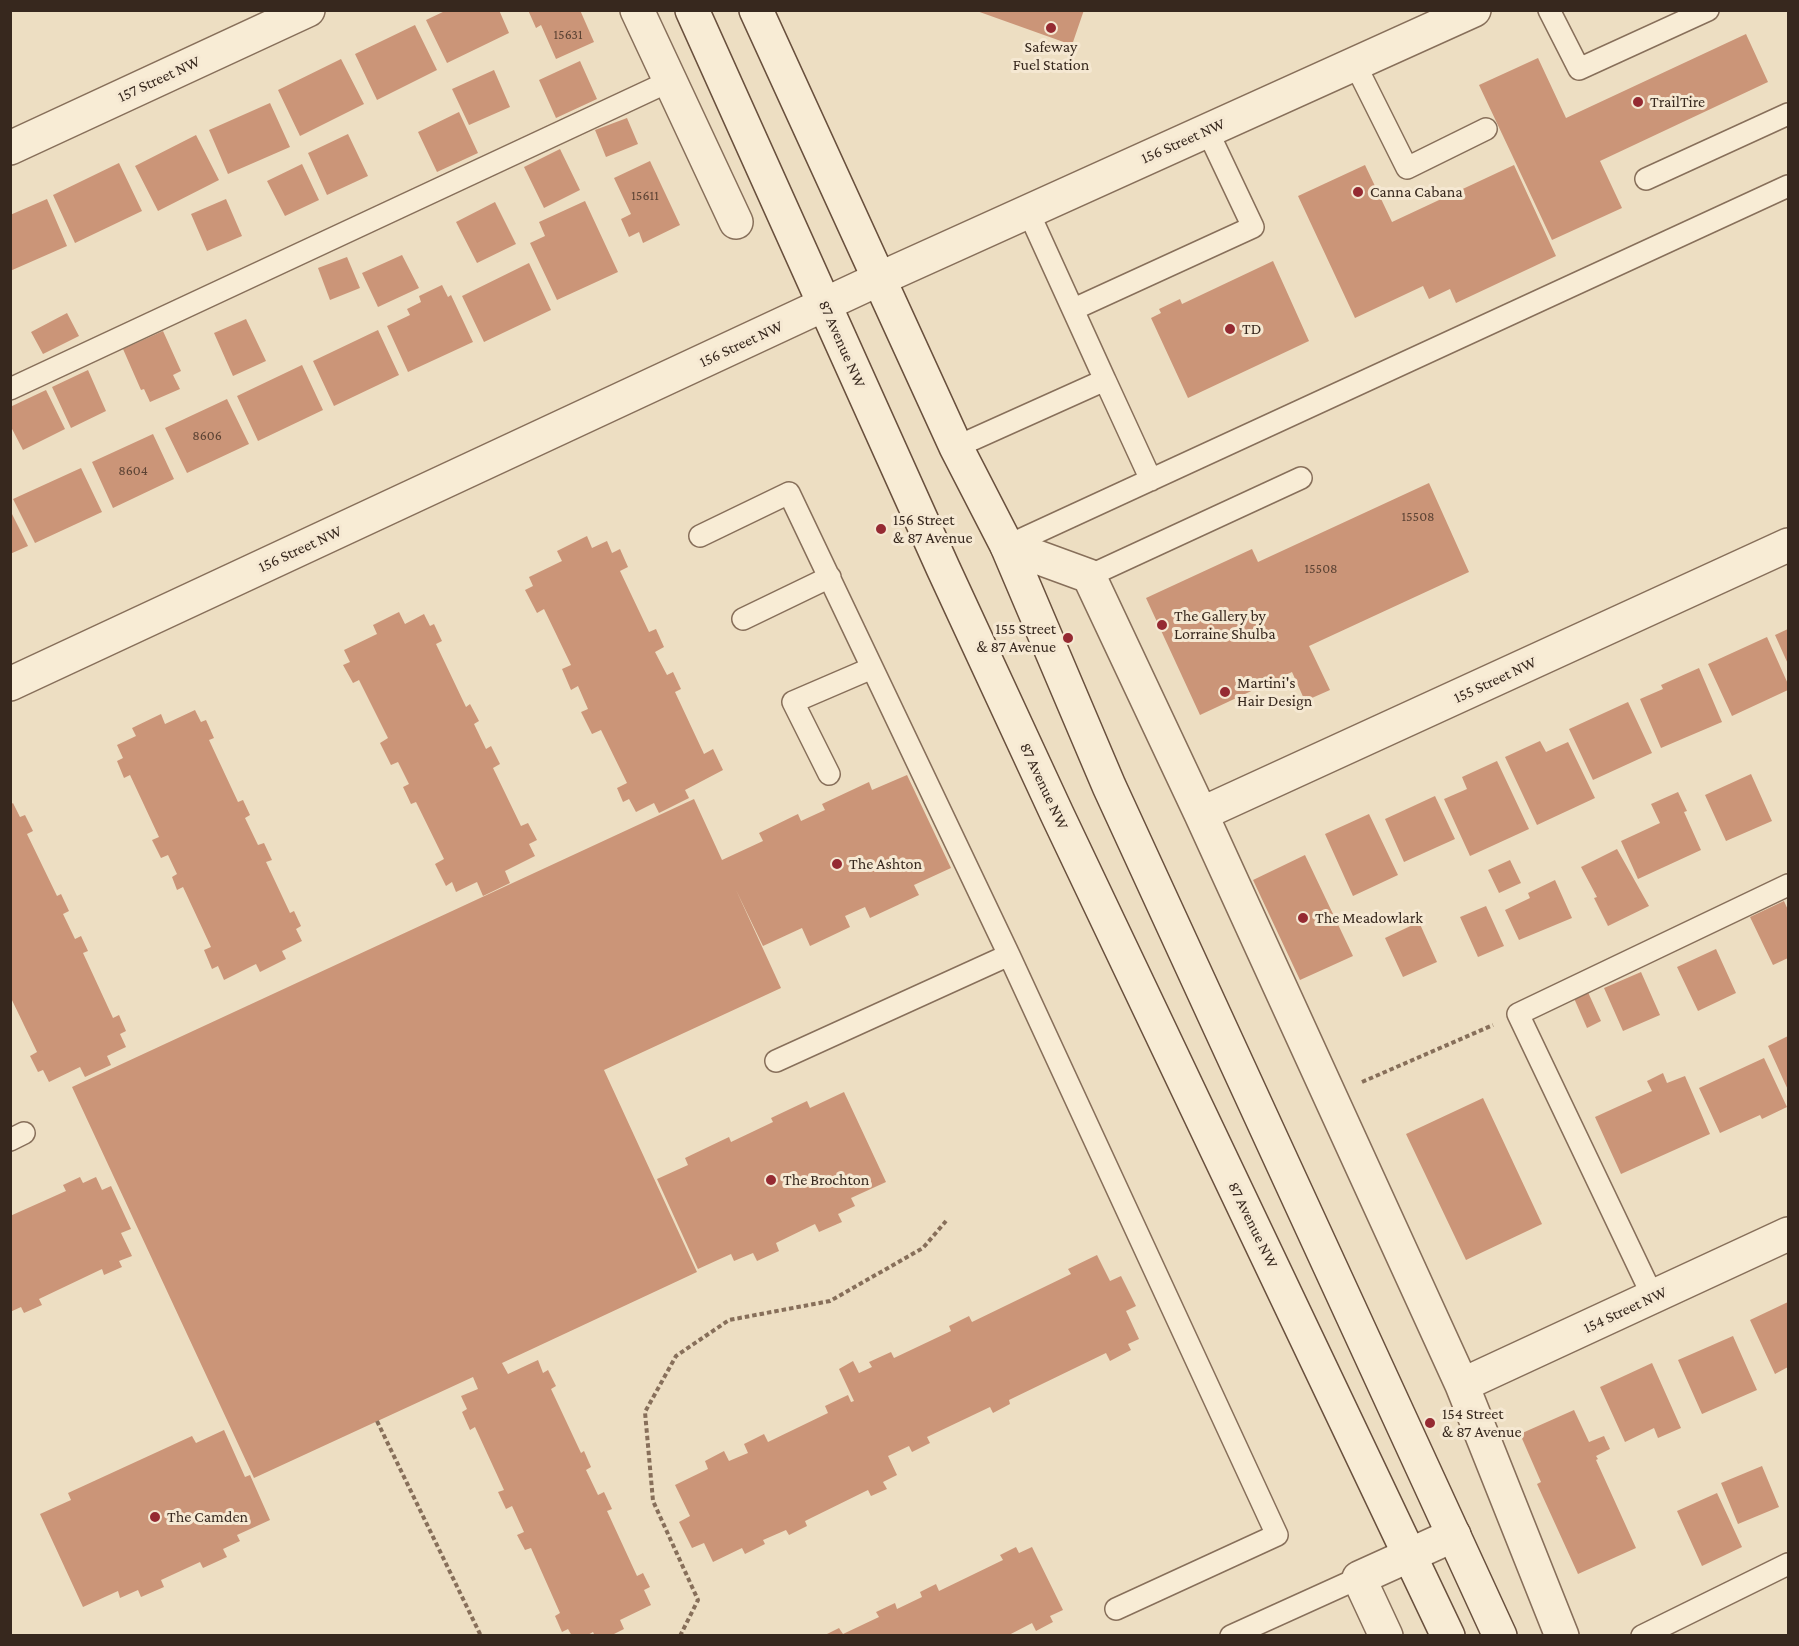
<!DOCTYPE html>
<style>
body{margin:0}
#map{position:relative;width:1799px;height:1646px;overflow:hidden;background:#eddec2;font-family:"Crimson Pro",serif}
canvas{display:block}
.frame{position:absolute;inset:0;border:12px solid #37281e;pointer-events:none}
</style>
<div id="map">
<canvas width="1799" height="1646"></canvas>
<div class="frame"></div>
</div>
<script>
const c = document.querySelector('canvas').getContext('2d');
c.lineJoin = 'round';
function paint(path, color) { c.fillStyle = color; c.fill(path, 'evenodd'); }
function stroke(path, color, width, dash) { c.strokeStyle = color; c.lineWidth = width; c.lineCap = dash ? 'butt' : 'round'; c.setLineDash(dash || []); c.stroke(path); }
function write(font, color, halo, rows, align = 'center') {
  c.font = font + ' "Crimson Pro",serif'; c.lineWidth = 6; c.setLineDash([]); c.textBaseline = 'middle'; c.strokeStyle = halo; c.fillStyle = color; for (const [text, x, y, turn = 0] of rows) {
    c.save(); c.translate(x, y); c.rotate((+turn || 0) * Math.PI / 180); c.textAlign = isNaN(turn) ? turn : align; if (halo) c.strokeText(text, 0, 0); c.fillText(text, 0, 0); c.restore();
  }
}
const building = new Path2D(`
 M447,10H499L509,33L447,63L426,20Z
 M528,10H580L594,42L556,59L541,25L536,28Z
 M974,10H1084L1072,45Z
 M415,25L437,70L377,100L355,54Z
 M1746,34L1768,82L1600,161L1622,208L1552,240L1479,85L1538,58L1566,118Z
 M341,59L364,104L300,136L278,90Z
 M580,61L597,99L556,118L539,80Z
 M494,70L510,107L469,125L452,89Z
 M270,103L290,147L228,174L209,130Z
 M459,112L478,153L437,172L418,132Z
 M627,118L638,144L606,157L595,130Z
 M348,134L368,176L327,195L308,153Z
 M196,135L219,180L158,211L135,166Z
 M560,149L580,190L544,208L524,167Z
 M650,161L680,225L643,243L639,232L629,237L621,219L631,214L614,178Z
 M119,163L142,211L75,243L53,195Z
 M302,164L319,200L285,216L267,181Z
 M1365,165L1392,222L1514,165L1556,256L1456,303L1450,289L1429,299L1423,286L1355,318L1298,196Z
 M47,199L67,246L10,271V215Z
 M226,199L242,236L207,251L191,214Z
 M585,201L618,272L557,300L530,243L545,236L539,222Z
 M495,202L516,244L477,263L456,222Z
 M402,255L419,288L378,307L362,273Z
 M347,257L360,288L330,300L318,268Z
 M1273,261L1309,341L1188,398L1151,318L1161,313L1159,309L1180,299L1182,304Z
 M529,263L551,310L484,342L462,296Z
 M442,285L448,297L451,295L473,342L408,372L387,326L410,315L407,309L421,302L419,296Z
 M67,313L79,336L43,354L31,332Z
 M246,319L266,361L233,376L214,333Z
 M378,330L399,375L334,406L313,361Z
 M163,331L181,371L173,375L180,389L150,402L144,389L141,390L123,349Z
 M302,365L323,410L258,441L237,396Z
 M88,370L106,411L71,428L52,387Z
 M46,390L65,429L23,450L10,425V407Z
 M227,399L249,444L187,473L165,428Z
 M153,434L174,479L113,508L92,462Z
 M81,468L102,512L35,543L13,499Z
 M1429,483L1469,572L1309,646L1330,690L1305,701L1292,672L1200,715L1146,598L1252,549L1258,562Z
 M10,510L28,546L10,554Z
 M587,536L592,548L607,541L612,553L620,549L628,567L620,571L649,632L656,629L664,647L655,652L667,675L673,672L681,689L675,692L704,754L713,749L723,770L685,790L689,798L659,813L654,803L636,812L629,799L623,802L617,788L627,783L601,730L592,734L581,712L588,709L578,686L571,690L562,669L571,665L544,609L537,613L525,590L533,586L529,577L562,561L557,551Z
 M399,612L405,624L424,614L430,626L434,624L442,641L436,644L466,707L470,704L479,721L474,724L486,749L491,746L500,764L493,768L521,826L528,823L537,840L529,844L535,856L505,871L510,883L483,896L477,882L456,892L452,882L446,886L435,864L444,859L416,802L411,804L403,787L409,784L398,762L391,765L380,743L388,738L359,680L353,683L343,665L350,662L344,650L377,634L373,625Z
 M1788,629V664L1775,635Z
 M1767,637L1788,684V690L1732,716L1708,664Z
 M1699,668L1722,722L1661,748L1640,699L1663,689L1661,685Z
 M1628,702L1652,753L1593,780L1569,729Z
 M195,710L201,722L206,720L214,738L209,740L238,802L243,800L250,815L245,818L258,845L264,843L272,860L266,862L290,913L294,911L301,926L296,929L302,941L282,951L286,959L260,972L256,964L224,980L218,966L212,969L204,950L211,947L183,887L177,890L172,877L177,874L168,855L161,858L152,840L159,837L130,775L124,778L117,761L123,758L117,745L136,736L132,728L161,714L165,724Z
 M1540,741L1546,752L1568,742L1595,798L1537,825L1505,757Z
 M1497,761L1529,829L1470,856L1444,799L1467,789L1462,777Z
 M1751,774L1772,821L1726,841L1705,795Z
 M907,775L951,868L914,885L919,895L870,918L865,907L845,916L850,927L810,946L802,928L763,946L736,890L781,988L604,1070L697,1272L502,1363L508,1374L538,1360L543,1373L548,1370L556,1386L551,1389L581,1453L584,1451L591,1467L586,1470L598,1495L604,1492L612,1509L607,1511L637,1576L643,1573L650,1587L644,1590L651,1605L620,1620L624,1629L610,1636H595L593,1632L586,1636H572L568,1629L562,1632L555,1616L560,1613L531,1548L525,1550L517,1535L524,1532L512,1506L506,1509L498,1492L504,1490L475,1427L470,1430L462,1412L467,1409L461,1396L478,1389L473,1377L254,1478L72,1087L694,799L722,860L763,841L759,833L798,814L801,821L825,810L822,804L869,782L872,790Z
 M1678,792L1687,811L1684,812L1701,850L1638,879L1621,841L1660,823L1651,804Z
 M1435,796L1455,839L1404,862L1385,819Z
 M13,803L20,817L25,815L33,831L27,834L57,896L61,894L69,911L63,914L75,939L81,936L88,951L83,953L113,1018L119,1015L126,1031L120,1034L126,1047L107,1056L111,1065L85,1077L80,1067L49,1082L43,1070L38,1072L30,1056L37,1052L10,996V805Z
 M1369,814L1398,875L1353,896L1325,834Z
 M1617,849L1649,906L1608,926L1594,898L1597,897L1581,867Z
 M1305,855L1353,956L1300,980L1253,880Z
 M1510,860L1521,883L1499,893L1488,870Z
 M1555,880L1572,918L1519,940L1505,910L1530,898L1528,893Z
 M1784,901L1788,910V958L1773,965L1750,917Z
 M1486,906L1504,946L1478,957L1460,917Z
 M1419,922L1437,962L1403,977L1385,938Z
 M1716,949L1736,993L1698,1011L1677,967Z
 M1641,972L1660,1015L1623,1031L1604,988Z
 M1587,990L1601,1021L1587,1028L1573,996Z
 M1788,1036V1090L1768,1046Z
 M1764,1058L1787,1107L1762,1119L1760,1115L1720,1133L1699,1088Z
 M1663,1073L1667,1083L1685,1076L1710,1134L1621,1174L1595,1117L1652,1091L1647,1081Z
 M844,1092L886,1182L851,1198L855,1206L838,1214L842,1222L819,1232L815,1224L776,1243L779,1251L757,1261L753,1253L734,1261L731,1254L698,1269L657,1179L688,1165L685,1158L729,1137L731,1142L773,1122L771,1118L807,1101L810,1108Z
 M1483,1098L1542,1224L1466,1260L1406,1134Z
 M80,1177L83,1183L96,1177L102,1190L111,1186L131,1229L121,1233L132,1256L119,1261L122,1267L104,1275L102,1269L39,1299L42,1305L24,1313L21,1307L10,1312V1216L66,1191L63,1185Z
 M1097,1255L1110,1281L1121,1276L1136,1306L1126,1311L1139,1339L1128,1344L1131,1350L1110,1361L1106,1353L1009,1400L1010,1404L993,1413L990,1407L927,1437L930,1443L912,1452L909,1446L888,1456L897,1475L883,1482L887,1489L871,1496L868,1490L805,1521L807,1526L789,1535L786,1530L763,1540L765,1544L745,1554L742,1548L713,1562L704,1543L692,1548L679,1522L690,1516L675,1485L708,1469L705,1461L724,1451L729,1461L748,1453L744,1444L764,1434L768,1442L828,1413L825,1406L848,1395L851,1402L854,1401L839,1369L853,1361L859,1373L872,1367L869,1362L891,1352L894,1358L951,1331L949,1326L969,1316L972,1322L1071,1274L1068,1269Z
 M1788,1302V1367L1775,1374L1750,1320Z
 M1733,1336L1757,1390L1702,1414L1678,1360Z
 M1652,1363L1681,1428L1658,1438L1654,1428L1625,1442L1600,1387Z
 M1574,1410L1589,1442L1604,1436L1610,1449L1596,1456L1598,1459L1596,1460L1636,1548L1578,1574L1537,1484L1541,1482L1520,1434Z
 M224,1430L245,1477L250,1475L270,1520L237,1535L240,1541L223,1549L227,1557L203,1568L200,1562L161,1580L164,1587L141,1597L138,1590L120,1598L118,1591L83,1607L40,1514L71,1500L68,1493L192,1436L196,1443Z
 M1762,1466L1779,1507L1738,1524L1721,1483Z
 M1717,1493L1742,1547L1702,1566L1677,1511Z
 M1016,1547L1019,1553L1032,1547L1063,1610L1050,1616L1053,1622L1036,1631L1032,1623L1007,1636H823L839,1628L843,1634L879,1617L876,1612L895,1603L897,1609L922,1597L920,1592L936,1584L939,1591L1003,1560L1000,1555Z`);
const path = new Path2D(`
 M1362,1082L1493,1025
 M377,1421L481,1636
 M680,1636L698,1600L653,1501L645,1412L676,1356L729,1320L830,1301L923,1248L946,1221`);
const service = new Path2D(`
 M1549,10L1579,69L1708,10
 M1355,64L1407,168L1486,129
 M1646,179L1788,114
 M1074,309L1253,227L1207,130
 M1105,380L1151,480
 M10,389L670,81
 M956,447L1105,380L1028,211
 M700,536L789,493L1009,955L1277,1535L1116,1609
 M1007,546L1788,186
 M1089,576L1301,478
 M743,619L830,577
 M829,774L793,702L872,668
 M776,1061L1009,955
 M10,1140L24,1133
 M1653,1297L1518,1014L1788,885
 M1231,1636L1359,1578
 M1642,1636L1788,1564`);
const minor = new Path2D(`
 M637,10L736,222
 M10,148L308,10
 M1007,546L1089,576L1201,814L1462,1385L1562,1636
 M1201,814L1788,545
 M1462,1385L1788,1234
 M1386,1636L1359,1578L1454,1535`);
const tertiary = new Path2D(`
 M10,684L879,279L1474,10`);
const secondary = new Path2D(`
 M692,10L943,568L1057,814L1448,1636
 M756,10L956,447L1007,546L1109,786L1500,1636`);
const markers = [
 [1051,28,6,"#952a32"],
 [1638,102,6,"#952a32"],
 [1358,192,6,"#952a32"],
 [1230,329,6,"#952a32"],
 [881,529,6,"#952a32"],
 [1162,625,6,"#952a32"],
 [1068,638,6,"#952a32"],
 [1225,692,6,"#952a32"],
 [837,864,6,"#952a32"],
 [1303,918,6,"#952a32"],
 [771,1180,6,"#952a32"],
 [1430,1423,6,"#952a32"],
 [155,1517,6,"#952a32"]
];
const numberNames = [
 ["15631",568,35],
 ["15611",645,196],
 ["8606",207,436],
 ["8604",133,471],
 ["15508",1418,517],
 ["15508",1321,569]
];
const poiNames = [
 ["Safeway",1051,47,"center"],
 ["Fuel Station",1051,65,"center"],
 ["TrailTire",1650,102],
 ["Canna Cabana",1370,192],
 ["TD",1242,329],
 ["156 Street",893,520],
 ["& 87 Avenue",893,538],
 ["The Gallery by",1174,616],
 ["Lorraine Shulba",1174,634],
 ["155 Street",1056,629,"right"],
 ["& 87 Avenue",1056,647,"right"],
 ["Martini's",1237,683],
 ["Hair Design",1237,701],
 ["The Ashton",849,864],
 ["The Meadowlark",1315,918],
 ["The Brochton",783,1180],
 ["154 Street",1442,1414],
 ["& 87 Avenue",1442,1432],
 ["The Camden",167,1517]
];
const streetNames = [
 ["157 Street NW",159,79,-25],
 ["156 Street NW",1183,141,-24],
 ["156 Street NW",741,344,-25],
 ["87 Avenue NW",842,344,66],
 ["156 Street NW",300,549,-25],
 ["155 Street NW",1495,680,-25],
 ["87 Avenue NW",1044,786,65],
 ["87 Avenue NW",1253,1225,64],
 ["154 Street NW",1625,1310,-25]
];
paint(building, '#cb9578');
stroke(service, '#876f5a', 24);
stroke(minor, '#876f5a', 36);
stroke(tertiary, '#876f5a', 36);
stroke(secondary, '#69503d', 36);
stroke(path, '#876f5a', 4, [4.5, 3]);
stroke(service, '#f8ecd5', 21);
stroke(minor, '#f8ecd5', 33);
stroke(tertiary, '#f8ecd5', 33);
stroke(secondary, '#f8ecd5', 33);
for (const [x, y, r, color] of markers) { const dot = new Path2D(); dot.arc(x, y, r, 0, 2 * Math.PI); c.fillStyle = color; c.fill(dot); stroke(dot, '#f5e8d2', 2); }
write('14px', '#5c4334', null, numberNames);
write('16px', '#37281e', '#f5e8d2', poiNames, 'left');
write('16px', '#37281e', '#f5e8d2', streetNames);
</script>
